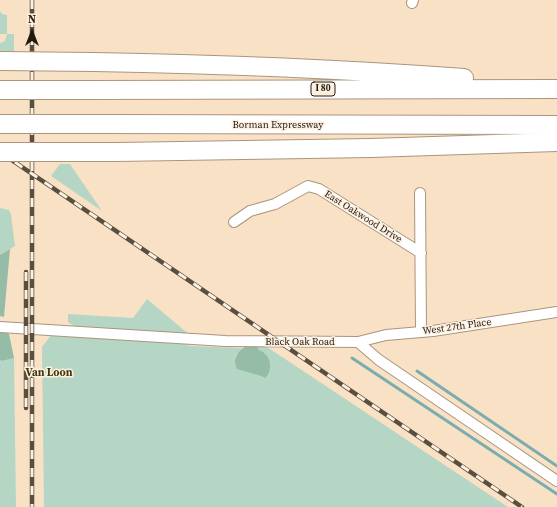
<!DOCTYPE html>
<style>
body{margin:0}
#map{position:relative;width:557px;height:507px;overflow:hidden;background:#f9e1c6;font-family:"Source Serif 4",serif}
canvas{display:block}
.north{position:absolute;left:12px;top:12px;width:40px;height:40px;-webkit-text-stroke:3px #fef0e0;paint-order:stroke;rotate:0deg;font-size:11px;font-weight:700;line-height:16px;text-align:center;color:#221a10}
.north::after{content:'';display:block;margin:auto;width:14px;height:18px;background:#221a10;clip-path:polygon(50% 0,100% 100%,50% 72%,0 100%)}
</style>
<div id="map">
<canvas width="557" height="507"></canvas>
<div class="north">N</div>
</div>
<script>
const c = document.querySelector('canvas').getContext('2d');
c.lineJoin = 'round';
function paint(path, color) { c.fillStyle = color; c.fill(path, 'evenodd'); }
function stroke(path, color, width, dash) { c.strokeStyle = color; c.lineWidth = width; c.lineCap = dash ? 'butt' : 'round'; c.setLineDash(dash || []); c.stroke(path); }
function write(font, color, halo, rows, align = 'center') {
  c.font = font + ' "Source Serif 4",serif'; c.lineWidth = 3; c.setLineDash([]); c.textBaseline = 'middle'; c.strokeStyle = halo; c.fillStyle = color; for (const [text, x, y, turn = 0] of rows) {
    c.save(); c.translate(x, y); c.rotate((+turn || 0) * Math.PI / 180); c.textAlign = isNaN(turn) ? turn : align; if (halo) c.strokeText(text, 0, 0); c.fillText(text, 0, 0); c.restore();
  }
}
const green = new Path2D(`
 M0,11L2,14L7,15V34H14V51H0V43L5,41L7,34H0Z
 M60,164H70L102,211L51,176Z
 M0,208L9,210L11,215L15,246L0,255Z
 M147,299L191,336L79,329L68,322V314L133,318Z
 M51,335L174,343L184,344L190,346L242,348L235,356L236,366L265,378L261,351L258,349V347H267L508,507H44L42,347Z
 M14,358L16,507H0V360L2,361Z`);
const forest = new Path2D(`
 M10,249L4,317L0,316V255Z
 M0,332H5L9,334L14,358L2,361L0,360Z
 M246,346L258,347V349C260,351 263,351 264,353C272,359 272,372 265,378L258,375L237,369C232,358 237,352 246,346Z`);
const stream = new Path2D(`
 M352,358L557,494
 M417,371L557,466`);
const minor = new Path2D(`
 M412,3L413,0
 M420,193L421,332
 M234,222L250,211L275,204L308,186L319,189L421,253
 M0,327L225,341L358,342L379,360L557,481
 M358,342L386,335L433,331L557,312`);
const motorway = new Path2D(`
 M94,62C217,64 341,69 464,78
 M89,90L557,89
 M103,124L557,125
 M116,152L371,148L557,142`);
const rail = new Path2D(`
 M32,0V507
 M0,152L522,507
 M26,272V408`);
const motorwayBridge = new Path2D(`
 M0,61L94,62
 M0,90H89
 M0,124H103
 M0,152H116`);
const shields = [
 [323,89,24]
];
const shieldNames = [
 ["I 80",323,89]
];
const streetNames = [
 ["Borman Expressway",278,125],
 ["East Oakwood Drive",363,217,32],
 ["West 27th Place",457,327,-8],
 ["Black Oak Road",300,342]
];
const neighbourhoodNames = [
 ["Van Loon",49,373]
];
paint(green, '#b5d6c4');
paint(forest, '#95bca7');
stroke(stream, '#7cadae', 3);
stroke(minor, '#ab957c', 12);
stroke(motorway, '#ab957c', 20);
stroke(minor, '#fff', 10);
stroke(motorway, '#fff', 18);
stroke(rail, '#5a4e3f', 4.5);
stroke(rail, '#fef0e0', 3, [9]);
stroke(motorwayBridge, '#ab957c', 20, []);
stroke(motorwayBridge, '#fff', 18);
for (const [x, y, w] of shields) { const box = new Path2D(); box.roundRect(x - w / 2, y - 7, w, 14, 3); c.fillStyle = '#fef0e0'; c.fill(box); stroke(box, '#221a10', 1); }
write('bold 9px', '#221a10', null, shieldNames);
write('10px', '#221a10', '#fef0e0', streetNames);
write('bold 11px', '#41360c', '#fef0e0', neighbourhoodNames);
</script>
